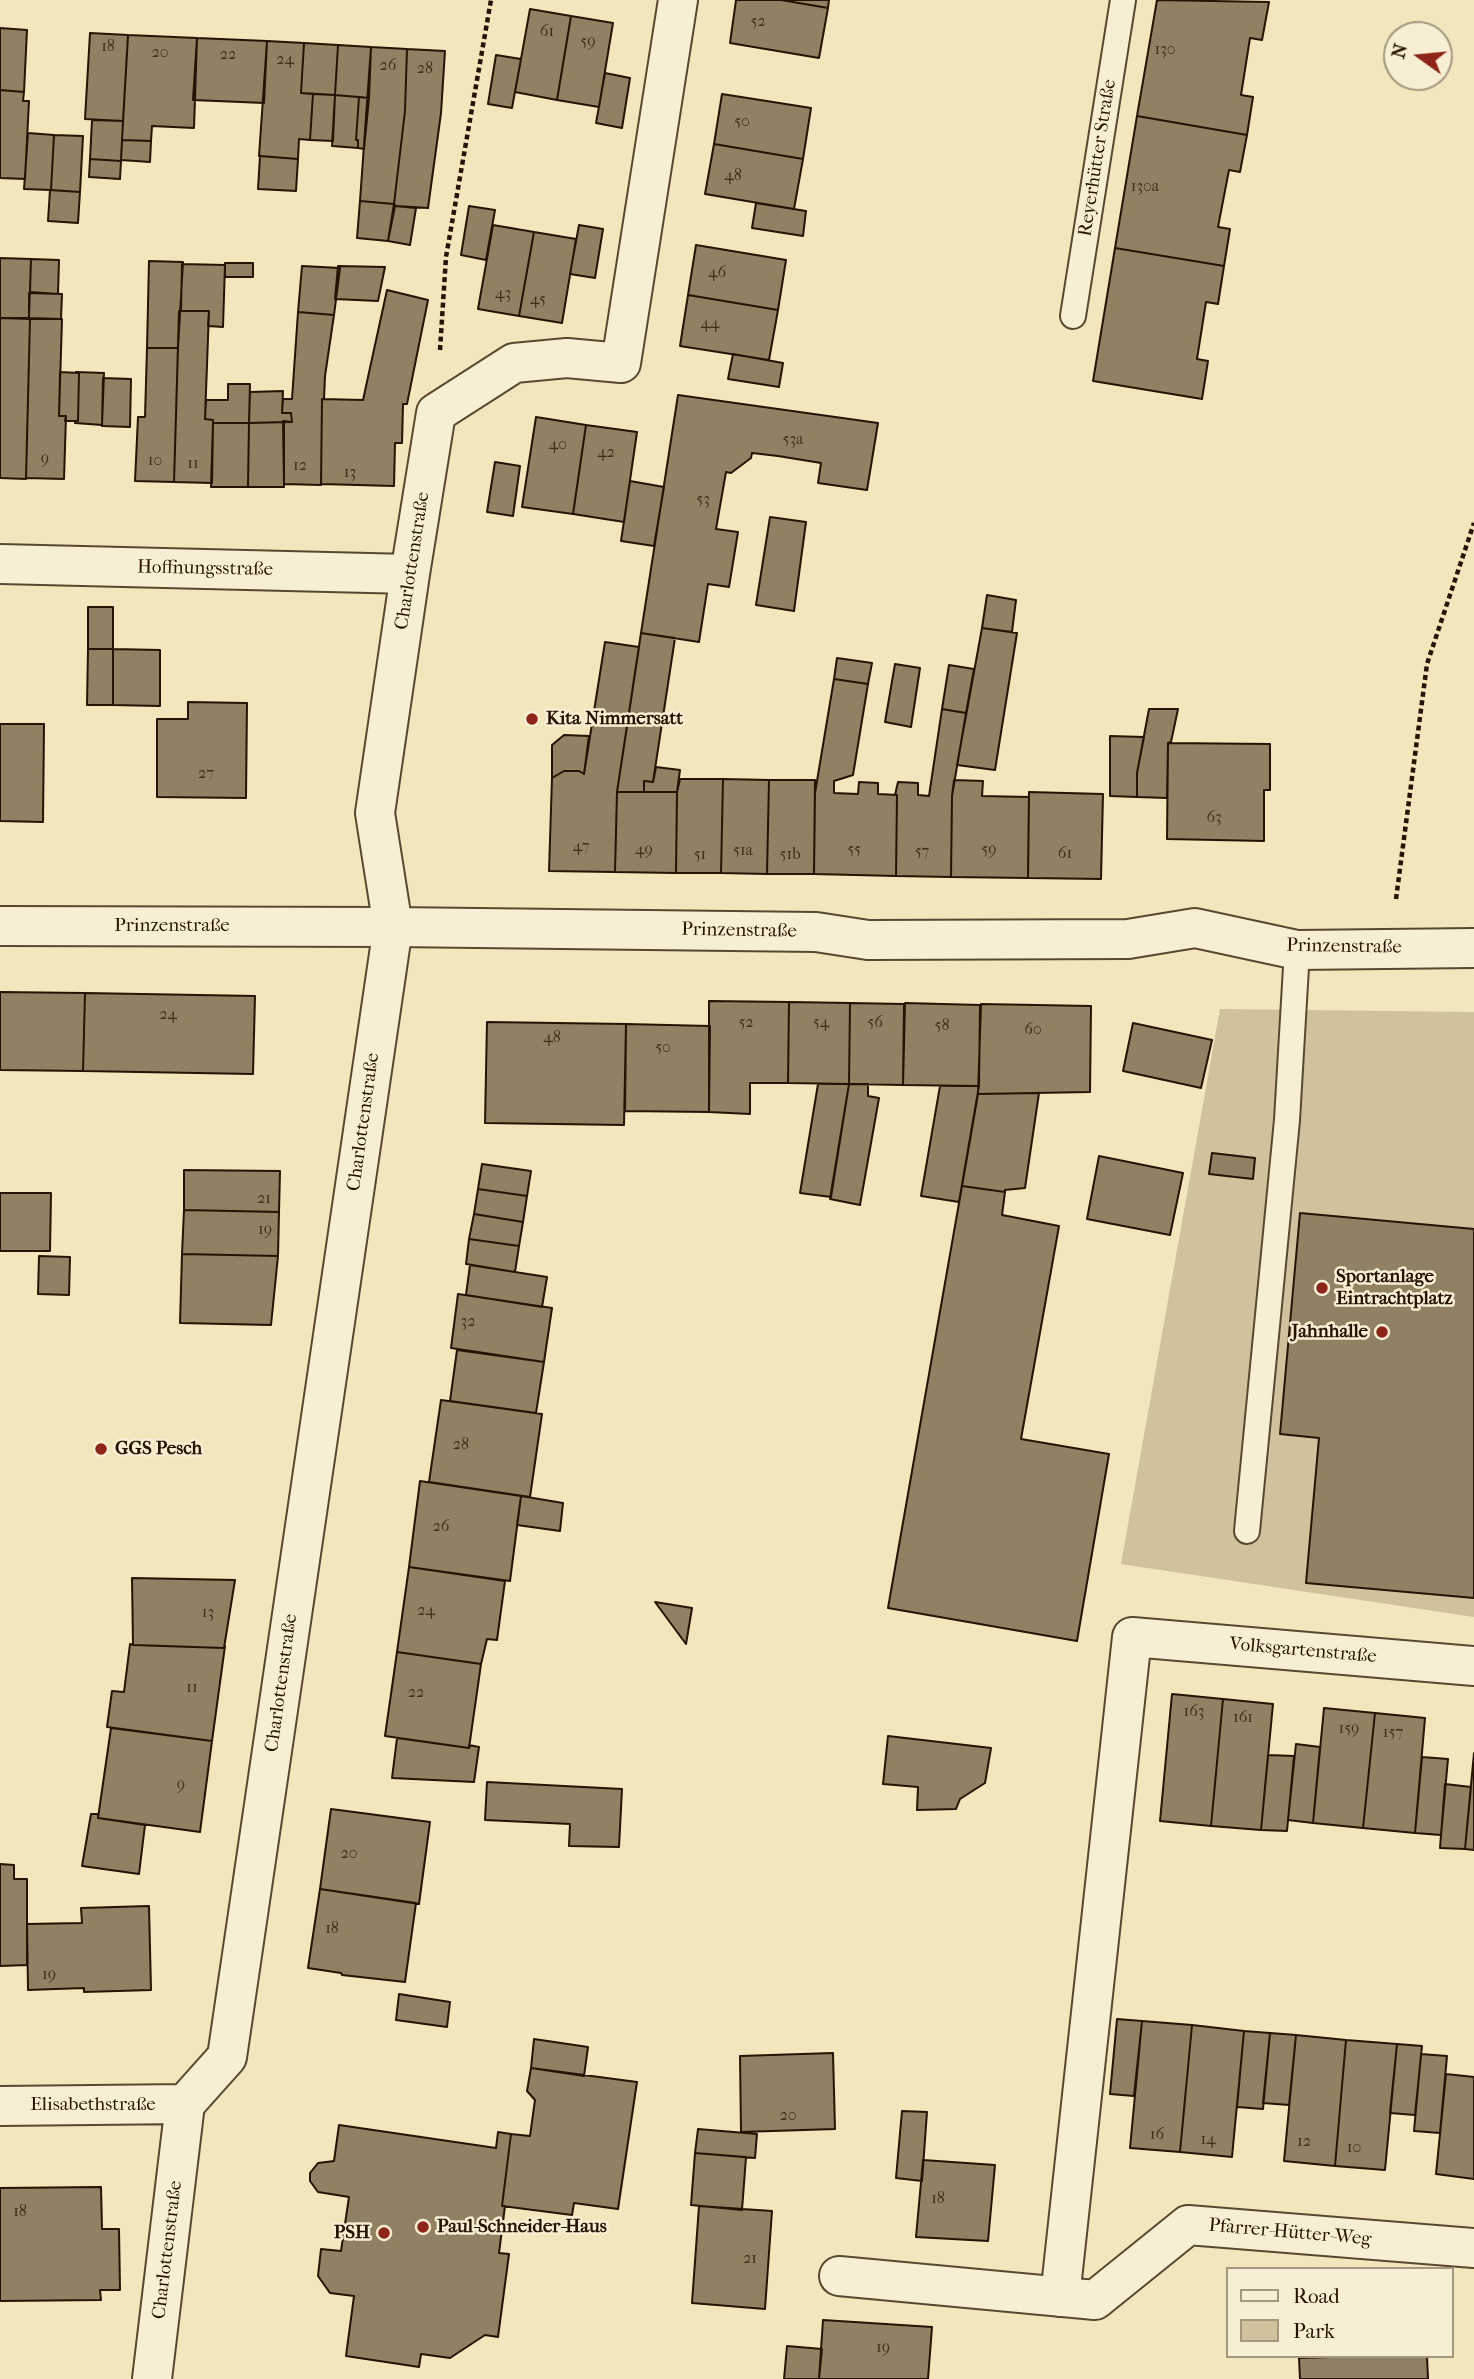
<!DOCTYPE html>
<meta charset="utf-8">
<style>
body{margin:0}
#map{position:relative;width:1474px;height:2379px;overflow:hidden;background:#f2e6bc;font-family:"IM FELL French Canon",serif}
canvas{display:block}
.legend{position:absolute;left:1226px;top:2267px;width:228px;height:91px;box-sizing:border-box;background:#f7efd3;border:2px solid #a3977f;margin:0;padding:9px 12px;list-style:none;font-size:21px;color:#261301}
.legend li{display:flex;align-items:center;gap:14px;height:35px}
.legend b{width:35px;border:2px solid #a3977f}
.north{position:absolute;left:1383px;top:21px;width:70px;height:70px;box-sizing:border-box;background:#f7efd3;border:2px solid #a3977f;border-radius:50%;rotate:285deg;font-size:19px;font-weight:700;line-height:28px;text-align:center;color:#261301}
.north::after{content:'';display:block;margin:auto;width:24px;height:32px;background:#8f2418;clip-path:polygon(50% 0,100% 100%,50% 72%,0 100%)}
</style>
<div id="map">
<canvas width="1474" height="2379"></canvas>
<ul class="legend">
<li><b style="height:9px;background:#f7efd3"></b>Road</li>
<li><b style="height:19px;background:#cfc29c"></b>Park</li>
</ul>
<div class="north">N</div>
</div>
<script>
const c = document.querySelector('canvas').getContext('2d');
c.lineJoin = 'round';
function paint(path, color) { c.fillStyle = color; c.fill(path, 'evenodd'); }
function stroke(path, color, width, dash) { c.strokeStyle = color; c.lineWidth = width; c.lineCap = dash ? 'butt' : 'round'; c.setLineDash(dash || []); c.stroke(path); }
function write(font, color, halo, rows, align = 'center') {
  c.font = font + ' "IM FELL French Canon",serif'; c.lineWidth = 5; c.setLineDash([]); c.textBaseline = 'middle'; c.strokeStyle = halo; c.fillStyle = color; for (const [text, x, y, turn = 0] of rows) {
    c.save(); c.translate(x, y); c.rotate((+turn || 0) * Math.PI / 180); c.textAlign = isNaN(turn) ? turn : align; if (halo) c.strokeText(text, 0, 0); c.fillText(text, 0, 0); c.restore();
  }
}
const green = new Path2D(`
 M1220,1009L1474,1012V1617L1121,1564Z`);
const building = new Path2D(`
 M736,0H781L828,8L819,58L730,43Z
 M781,0H829L828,8Z
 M1157,0L1269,2L1262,40L1250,38L1241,95L1253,97L1247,135L1137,116Z
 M530,9L571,16L557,100L515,92Z
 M571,16L613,23L599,107L557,100Z
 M0,28L27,30L24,92L0,90Z
 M90,33L128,35L123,121L85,119Z
 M128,35L197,38L194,128L152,126L151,141L122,140Z
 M197,38L267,41L264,103L193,100Z
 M267,41L304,43L301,93L313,94L310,140L299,139L298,159L259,156Z
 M304,43L338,45L335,95L301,93Z
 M338,45L371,47L369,98L335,95Z
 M371,47L407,49L405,111L394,204L360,201Z
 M407,49L445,51L441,113L428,208L396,206L394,204L405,111Z
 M496,55L521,59L512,108L488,104Z
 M605,73L630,78L622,128L596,123Z
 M0,90L24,92L23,101H29L25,179L0,178Z
 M313,94L335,95L333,141L310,140Z
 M722,94L811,108L803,159L714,144Z
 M335,95L359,97L356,140H358V148L332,146Z
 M359,97L369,98L364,149L358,148V140H356Z
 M1137,116L1247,135L1240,172L1229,170L1218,227L1230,229L1224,266L1115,248Z
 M92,120L123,121L121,161L90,159Z
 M28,133L54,135L51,190L24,189Z
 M54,135L83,136L80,192L51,190Z
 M122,140L151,141L150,162L121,160Z
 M714,144L803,159L794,209L705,194Z
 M260,156L298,159L296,191L258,189Z
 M90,159L121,161L120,179L89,177Z
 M50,190L80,192L78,223L48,221Z
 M360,201L394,204L388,241L357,238Z
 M756,203L806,211L803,236L752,228Z
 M395,206L416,208L410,245L388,241Z
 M469,206L495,210L486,260L461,255Z
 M493,225L534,232L519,316L478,309Z
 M579,225L603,229L595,278L570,274Z
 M534,232L576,239L562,323L519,316Z
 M696,245L786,260L778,310L688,295Z
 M1115,248L1224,266L1218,304L1206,302L1197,359L1208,361L1202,399L1093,381Z
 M0,258L31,259L29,318H0Z
 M31,259L59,260L58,294L30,292Z
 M149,261L183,262L178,348H147Z
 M225,263H253V277H225Z
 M182,264L225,265L223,327L208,326L209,311H181Z
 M302,266L340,268L334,315L298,312Z
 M338,266L385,267L378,301L335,299Z
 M387,290L428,300L407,404H403L402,443H395L394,486L321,484L322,399L363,400Z
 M29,293L62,294L61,319L29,318Z
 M688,295L778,310L769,360L680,346Z
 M179,311H209L205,419L213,420V423L212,483L174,482Z
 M298,312L334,315L325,376L324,399H322L321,485L284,484L283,421L292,422L291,413H282L283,399H292Z
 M0,318L30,319L26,479L0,478Z
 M30,319H62L59,416H66L64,479L26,478Z
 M147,348H178L174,482L135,481L138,417H145Z
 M733,354L783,363L779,387L728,379Z
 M60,372L79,373L78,421H65L66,416H59Z
 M76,372L104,373L102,425L75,423V421H78L79,373Z
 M103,378L131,379L130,427L102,426Z
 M228,384H250L249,423H213V420L205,419L206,400H228Z
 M283,391L282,413H291L292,422L249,423L250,392Z
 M678,395L878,423L867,490L818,483L821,463L778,456L752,453L751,458L731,473L726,472L716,529L738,532L729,587L708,584L699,642L641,633Z
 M536,417L586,425L573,514L522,507Z
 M284,422V487H248L249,423Z
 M213,423H249L248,487H211Z
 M586,425L637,432L624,522L573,514Z
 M495,462L520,466L513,516L487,512Z
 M630,481L664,487L654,546L621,541Z
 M770,517L806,522L794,611L756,605Z
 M987,595L1016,600L1012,632L982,628Z
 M88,607H113V649H88Z
 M982,628L1017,633L995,770L957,765Z
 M641,633L675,638L653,782L644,781V792H617Z
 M605,642L639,647L617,792L615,872L549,871L552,778L564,771H579L584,774Z
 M88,649H113V705H87Z
 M113,649L160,650V706L113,705Z
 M837,658L872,663L868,684L834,679Z
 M895,664L920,668L911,727L885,722Z
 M949,665L974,669L966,713L942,709Z
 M834,679L868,684L853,775L834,781V793L858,794L859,782L878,783V794L897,795L896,876L814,874L815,793Z
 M188,702L247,703L246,798L157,797V719H188Z
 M942,709L966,713L952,796L951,877L896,876L897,795H895L898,782L918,783V795L929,796Z
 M1149,709H1178L1171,742L1168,743L1167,798L1137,797V773Z
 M0,724H44L43,822L0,821Z
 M564,735L589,736L584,774L579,771H564L552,778V745Z
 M1110,736L1144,737L1137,773V797L1110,796Z
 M1168,743L1270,744V790H1264V841L1167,839Z
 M656,767L680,770L677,792H644V781L653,782Z
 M680,779H723L721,873H676L677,792Z
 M723,779L769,780L767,874L721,873Z
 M769,780H815L814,874H767Z
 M954,780L983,781L982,796L1029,797L1028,878L951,877L952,796Z
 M617,792H677L676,873L615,872Z
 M1029,792L1103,794L1101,879L1028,878Z
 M0,992L85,993L83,1071L0,1070Z
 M85,993L255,996L253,1074L83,1071Z
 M709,1001L789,1002L788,1083H750V1114L709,1112Z
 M789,1002L850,1003L849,1084L788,1083Z
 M850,1003L904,1004L903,1085L849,1084Z
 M905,1003L980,1005L979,1086L903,1085Z
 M981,1004L1091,1006L1090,1092L978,1094Z
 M487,1022L626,1024L624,1125L485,1123Z
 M1133,1023L1212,1040L1201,1088L1123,1071Z
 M626,1024L710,1026L709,1112L625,1111Z
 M818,1084H849L831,1197L800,1193Z
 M849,1084H868V1096L879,1098L860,1205L830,1199Z
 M940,1086H979L959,1202L921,1196Z
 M1039,1093L1025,1188L1005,1190V1192L962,1186L978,1094Z
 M1212,1153L1255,1158L1253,1179L1209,1174Z
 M1099,1156L1183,1173L1170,1235L1087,1219Z
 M482,1164L531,1171L527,1196L478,1189Z
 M184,1170L280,1171L279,1212L184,1210Z
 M962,1186L1005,1192L1002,1215L1059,1226L1021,1439L1109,1454L1077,1641L888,1608Z
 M478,1189L527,1196L523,1222L474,1214Z
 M0,1193H51L50,1251H0Z
 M184,1210L279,1212L278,1256L182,1254Z
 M1300,1213L1474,1229V1598L1306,1583L1319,1438L1280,1434Z
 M474,1214L523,1222L519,1246L469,1239Z
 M469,1239L519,1246L515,1272L466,1264Z
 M182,1254L278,1256L271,1325L180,1323Z
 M39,1256L70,1257L69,1295L38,1294Z
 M470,1265L547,1277L542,1307L466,1295Z
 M458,1294L552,1308L544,1362L451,1348Z
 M457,1350L544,1362L536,1413L450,1401Z
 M441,1400L542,1414L530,1497L429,1482Z
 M420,1481L521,1496L510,1581L409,1567Z
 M521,1496L563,1503L560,1531L517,1525Z
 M409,1567L505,1581L497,1640L487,1639L481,1664L397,1652Z
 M132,1578L235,1580L224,1648L133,1645Z
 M655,1602L692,1608L686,1644Z
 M130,1644L133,1645L224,1648L225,1646L212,1741L107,1727L112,1691L124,1692Z
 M397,1652L481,1664L469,1748L385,1736Z
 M1172,1694L1223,1699L1211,1826L1160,1821Z
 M1223,1699L1273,1704L1261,1830L1211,1826Z
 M1324,1708L1375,1713L1363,1828L1313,1823Z
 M1375,1713L1425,1718L1415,1833L1363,1828Z
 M111,1728L212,1741L200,1832L98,1818Z
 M888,1736L991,1748L985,1783L960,1799L956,1809L917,1810L918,1787L883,1784Z
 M397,1738L469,1748V1745L479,1747L474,1782L392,1778Z
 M1296,1744L1320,1747L1313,1823L1288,1820Z
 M1474,1753V1850L1465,1849Z
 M1268,1755L1294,1756L1287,1831L1261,1830Z
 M1422,1757L1448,1759L1441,1835L1415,1833Z
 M487,1782L622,1789L619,1847L569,1846L570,1824L485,1820Z
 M1445,1784L1471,1787L1465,1849L1440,1848Z
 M331,1809L430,1822L419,1904L320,1889Z
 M91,1814H98V1818L145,1825L139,1874L82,1866Z
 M0,1864L14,1865V1879H27V1965L0,1966Z
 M320,1889L416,1903L405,1982L342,1975L341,1973L308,1968Z
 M149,1906L151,1990L84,1992V1988L28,1990L27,1924L82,1923L81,1908Z
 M399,1994L450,2002L447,2027L396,2020Z
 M1117,2019L1142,2021L1134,2096L1110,2094Z
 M1142,2021L1192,2025L1180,2152L1130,2148Z
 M1192,2025L1244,2031L1232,2157L1180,2152Z
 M1244,2031L1270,2033L1263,2109L1237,2107Z
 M1270,2033L1296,2035L1289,2105L1263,2103Z
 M1296,2035L1346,2040L1335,2166L1284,2161Z
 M534,2039L588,2047L584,2076L531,2068Z
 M1346,2040L1397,2044L1385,2170L1335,2166Z
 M1397,2044L1422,2046L1415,2115L1390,2113Z
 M833,2053L835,2129L741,2132L740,2056Z
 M1421,2054L1447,2056L1440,2133L1414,2131Z
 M531,2068L637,2082L618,2209L574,2203L572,2215L502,2206L511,2134L530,2136L535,2100L527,2091Z
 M1446,2074L1474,2077V2179L1436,2174Z
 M902,2111L927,2112L922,2181L896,2178Z
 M339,2125L496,2148L498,2132L511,2134L502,2206H505L499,2253L509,2254L498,2337L485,2335L450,2358L421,2354L419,2367L346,2356L354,2296L330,2293L318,2276L321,2249L341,2251L349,2197L318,2192L310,2181V2173L318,2163L334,2161Z
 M698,2129L757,2134L755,2158L695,2153Z
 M695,2153L746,2157L742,2210L691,2205Z
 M923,2160L995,2165L988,2241L916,2237Z
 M101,2187L102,2229H119L120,2290H100L101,2300L0,2301V2188Z
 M699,2206L772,2211L765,2309L692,2303Z
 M823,2320L932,2327L928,2379H819Z
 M787,2346L822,2349L819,2379H784Z
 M1364,2356H1427L1428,2379H1300L1299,2358Z`);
const path = new Path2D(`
 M440,350L446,257L491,0
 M1396,899L1427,664L1474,523`);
const service = new Path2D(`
 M1073,316L1123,0
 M1247,1531L1287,1120L1297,950`);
const minor = new Path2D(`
 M0,564L410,574
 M0,926L393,927L816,932L868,940L1128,939L1195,928L1297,950L1474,948
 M0,2106L185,2104
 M839,2276L1095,2300L1188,2225L1474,2248
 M1060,2297L1132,1637L1474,1666
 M152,2379L185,2104L227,2057L393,927L375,813L410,574L436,413L514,363L567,358L621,363L678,0`);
const markers = [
 [532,719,7,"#8f2418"],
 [1322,1288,7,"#8f2418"],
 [1382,1332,7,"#8f2418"],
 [101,1449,7,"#8f2418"],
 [423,2227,7,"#8f2418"],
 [384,2233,7,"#8f2418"]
];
const numberNames = [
 ["52",758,22],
 ["61",547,32],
 ["59",588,42],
 ["18",108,47],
 ["130",1165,50],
 ["20",160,53],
 ["22",228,55],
 ["24",285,60],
 ["26",388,66],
 ["28",425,69],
 ["50",742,122],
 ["48",733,176],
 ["130a",1145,187],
 ["46",717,273],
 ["43",503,294],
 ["45",538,300],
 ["44",710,324],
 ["53a",793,440],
 ["40",558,445],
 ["42",606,453],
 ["9",45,459],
 ["10",155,461],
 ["11",193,464],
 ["12",300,466],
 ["13",350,473],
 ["53",703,500],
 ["27",206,774],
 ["63",1214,818],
 ["47",581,847],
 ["49",644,850],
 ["55",854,850],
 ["59",989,850],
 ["51a",743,851],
 ["57",922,852],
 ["61",1065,854],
 ["51",700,855],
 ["51b",790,855],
 ["24",168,1015],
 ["52",746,1023],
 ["54",821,1023],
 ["56",875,1023],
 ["58",942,1026],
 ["60",1033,1030],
 ["48",552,1038],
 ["50",663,1048],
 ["21",264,1199],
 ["19",265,1230],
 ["32",468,1322],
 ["28",461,1445],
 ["26",441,1527],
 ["24",426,1611],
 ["13",208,1613],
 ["11",192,1688],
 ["22",416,1693],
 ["163",1194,1712],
 ["161",1243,1718],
 ["159",1349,1729],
 ["157",1393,1733],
 ["9",181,1785],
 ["20",349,1854],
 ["18",332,1929],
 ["19",49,1975],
 ["20",788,2116],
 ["16",1157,2135],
 ["14",1208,2140],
 ["12",1304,2142],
 ["10",1354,2148],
 ["18",938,2199],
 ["18",20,2212],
 ["21",750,2259],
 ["19",883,2348]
];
const streetNames = [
 ["Reyerhütter Straße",1098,158,-81],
 ["Charlottenstraße",413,561,-81],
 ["Hoffnungsstraße",205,569,1],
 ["Prinzenstraße",172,926],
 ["Prinzenstraße",739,931,1],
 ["Prinzenstraße",1344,947,1],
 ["Charlottenstraße",364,1122,-82],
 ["Volksgartenstraße",1303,1651,5],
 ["Charlottenstraße",282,1683,-82],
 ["Elisabethstraße",93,2105],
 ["Pfarrer-Hütter-Weg",1290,2233,5],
 ["Charlottenstraße",168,2250,-83]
];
const poiNames = [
 ["Kita Nimmersatt",546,719],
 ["Sportanlage",1336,1277],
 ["Eintrachtplatz",1336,1299],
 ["Jahnhalle",1368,1332,"right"],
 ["GGS Pesch",115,1449],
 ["Paul-Schneider-Haus",437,2227],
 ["PSH",370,2233,"right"]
];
paint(green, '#cfc29c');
paint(building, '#908162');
stroke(building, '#261301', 2);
stroke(service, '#594830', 28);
stroke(minor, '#594830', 42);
stroke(path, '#261301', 4.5, [5, 3.5]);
stroke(service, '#f7efd3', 24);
stroke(minor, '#f7efd3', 38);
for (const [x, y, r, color] of markers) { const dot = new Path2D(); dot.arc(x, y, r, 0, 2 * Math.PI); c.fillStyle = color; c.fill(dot); stroke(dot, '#f7efd3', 2.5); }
write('16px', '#402e19', null, numberNames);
write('19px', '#261301', '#f7efd3', streetNames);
write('bold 19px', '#261301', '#f7efd3', poiNames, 'left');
</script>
